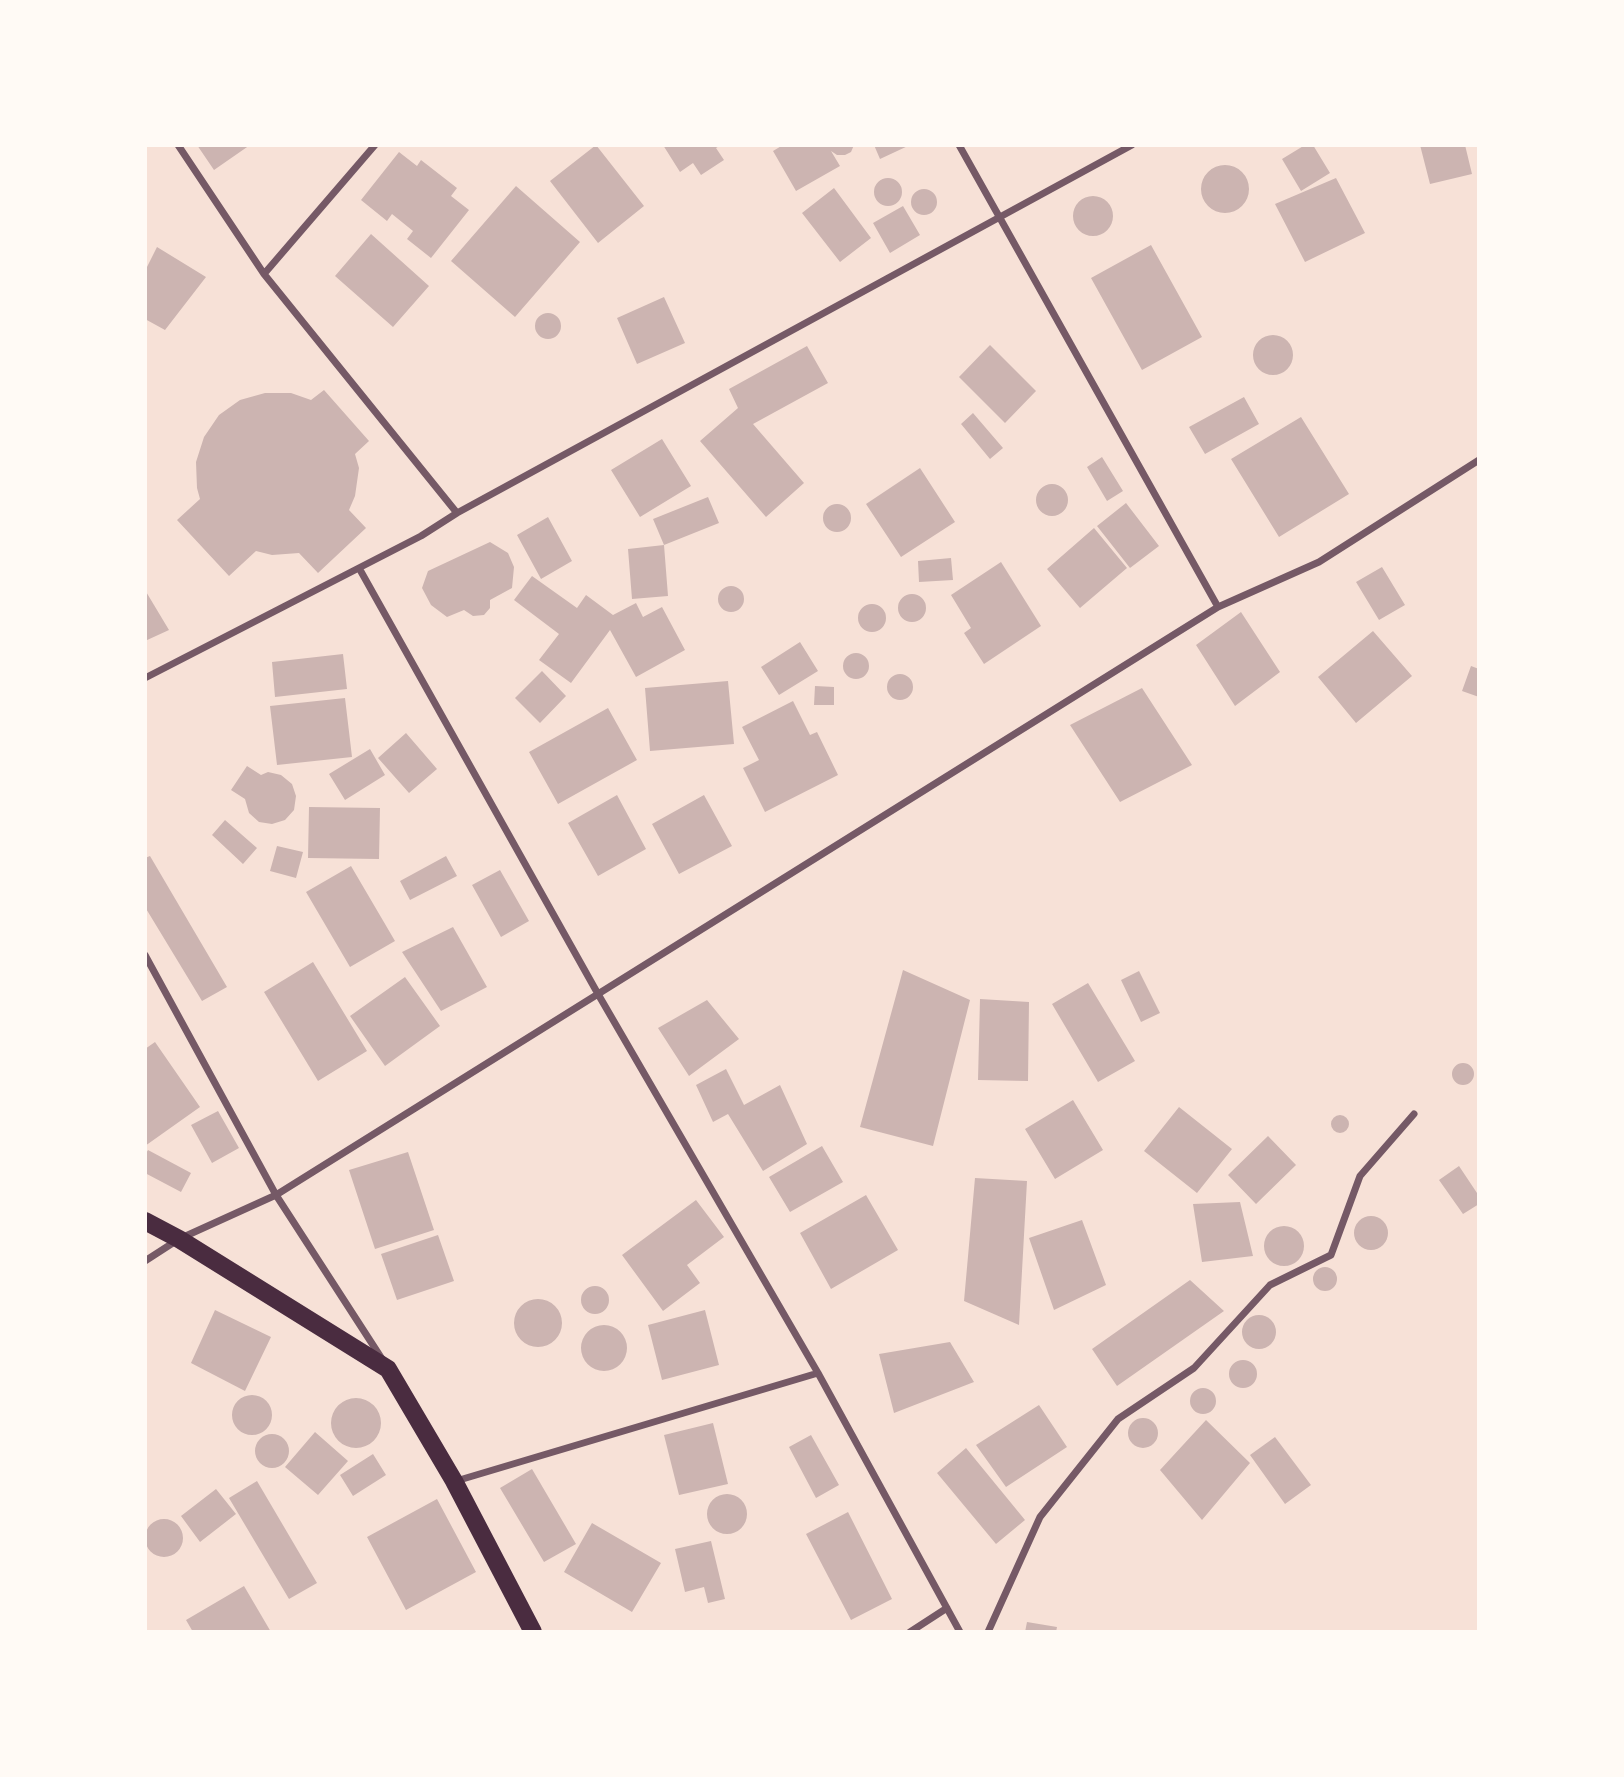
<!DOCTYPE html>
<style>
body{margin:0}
#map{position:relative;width:1624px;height:1777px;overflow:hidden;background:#f7e1d7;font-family:Rubik,sans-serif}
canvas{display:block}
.frame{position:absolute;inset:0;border:147px solid #fffaf5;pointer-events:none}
</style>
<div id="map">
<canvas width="1624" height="1777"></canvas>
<div class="frame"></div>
</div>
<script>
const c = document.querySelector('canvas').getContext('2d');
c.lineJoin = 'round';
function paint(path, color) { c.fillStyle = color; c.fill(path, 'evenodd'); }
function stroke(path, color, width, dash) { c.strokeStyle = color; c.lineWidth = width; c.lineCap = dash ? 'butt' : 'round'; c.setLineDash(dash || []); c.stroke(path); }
const building = new Path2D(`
 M197,145H250L214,170Z
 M596,145L644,206L598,243L550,181Z
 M663,145H721L716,148L724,160L701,175L693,163L680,172Z
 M783,145H854L851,152L845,155H837L831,151L840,166L796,191L773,151Z
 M874,145H910L880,159Z
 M1305,145H1313L1330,173L1301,191L1282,159Z
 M1420,145H1465L1472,174L1430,184Z
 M399,152L417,166L421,160L457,188L451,196L469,210L431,258L407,239L413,231L392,214L387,221L361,200Z
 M1201 189a24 24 0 1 1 48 0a24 24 0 1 1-48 0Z
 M1336,178L1365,233L1305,262L1275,204Z
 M874 192a14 14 0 1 1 28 0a14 14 0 1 1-28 0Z
 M516,186L580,242L515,317L451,261Z
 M834,188L871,238L840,262L802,213Z
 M911 202a13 13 0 1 1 26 0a13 13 0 1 1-26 0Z
 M1073 216a20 20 0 1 1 40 0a20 20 0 1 1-40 0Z
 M903,206L920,235L890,253L873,223Z
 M371,234L429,286L393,327L335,276Z
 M1151,245L1202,337L1142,370L1091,278Z
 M157,247L206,277L165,330L145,319V271Z
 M664,297L685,343L637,364L617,318Z
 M535 326a13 13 0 1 1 26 0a13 13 0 1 1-26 0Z
 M1253 355a20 20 0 1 1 40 0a20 20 0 1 1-40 0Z
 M990,345L1036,391L1005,423L959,377Z
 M807,346L828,383L753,424L804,483L766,517L700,441L738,408L729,389Z
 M324,390L369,441L355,454L359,468L355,496L349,510L366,528L318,573L299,553L272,555L256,551L229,576L177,520L200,499L197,488L196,462L204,437L219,415L240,400L265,393H291L311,400Z
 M1244,397L1259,424L1205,454L1189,427Z
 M973,413L1003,448L990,459L961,424Z
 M1301,417L1349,494L1279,537L1231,459Z
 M662,439L691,486L640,517L611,470Z
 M1102,457L1123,491L1107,501L1087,467Z
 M920,468L955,522L901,557L866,504Z
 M1036 500a16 16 0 1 1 32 0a16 16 0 1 1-32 0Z
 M708,497L719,523L664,545L653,519Z
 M1126,503L1159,546L1130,568L1097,526Z
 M823 518a14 14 0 1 1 28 0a14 14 0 1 1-28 0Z
 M548,517L572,561L541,579L517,535Z
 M1094,528L1127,568L1080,608L1047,569Z
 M490,542L508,553L514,567L512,588L490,600V608L484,615L473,616L464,610L447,617L431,605L422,588L428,571Z
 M664,545L668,596L632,599L628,549Z
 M951,558L953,580L919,582L918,561Z
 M1001,562L1041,626L984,664L964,633L971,628L951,595Z
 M1382,567L1405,605L1379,620L1356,582Z
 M532,576L577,608L586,595L613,615L636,603L643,617L662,607L685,650L636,677L610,630L571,683L539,660L559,634L514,600Z
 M718 599a13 13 0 1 1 26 0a13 13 0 1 1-26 0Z
 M145,590L169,630L145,641Z
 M898 608a14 14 0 1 1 28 0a14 14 0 1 1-28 0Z
 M858 618a14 14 0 1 1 28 0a14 14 0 1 1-28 0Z
 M1241,612L1280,672L1235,706L1196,645Z
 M1373,631L1412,676L1356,723L1318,677Z
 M800,642L818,671L779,695L761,667Z
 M843 666a13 13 0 1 1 26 0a13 13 0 1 1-26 0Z
 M343,654L347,689L275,697L272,662Z
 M1471,666L1479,669V697L1462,691Z
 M542,671L566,696L540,723L515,698Z
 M887 687a13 13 0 1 1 26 0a13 13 0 1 1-26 0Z
 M728,681L734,744L650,751L645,688Z
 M815,686L834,687V705H814Z
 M1142,688L1192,765L1120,802L1070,725Z
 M345,698L352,757L277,765L270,706Z
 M793,701L810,735L817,732L838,775L765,812L743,768L759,760L742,727Z
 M608,708L637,760L558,804L529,752Z
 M406,733L437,769L409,793L378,758Z
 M370,749L385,775L345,800L329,774Z
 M247,766L261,775L268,772L281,775L292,784L296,796L294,810L285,820L272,824L259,822L249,813L245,799L231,790Z
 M617,795L646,849L598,876L568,823Z
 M704,795L732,846L679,874L652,824Z
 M309,807L380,808L379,859L308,858Z
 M225,820L257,848L243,864L212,835Z
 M277,846L303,852L296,878L270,871Z
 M150,856L227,987L202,1001L145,907V858Z
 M446,856L457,876L410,900L400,881Z
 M351,866L395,941L350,967L306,892Z
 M500,870L529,921L501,937L472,885Z
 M453,927L487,987L441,1011L402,952Z
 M313,962L367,1051L318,1081L264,992Z
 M903,970L970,1000L933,1146L860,1127Z
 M1139,971L1160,1013L1141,1022L1121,980Z
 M405,977L440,1026L385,1066L350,1016Z
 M1088,983L1135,1061L1098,1082L1052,1004Z
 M980,999L1029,1002L1028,1081L978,1080Z
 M707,1000L739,1039L689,1076L658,1028Z
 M155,1042L200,1107L145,1146V1049Z
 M1452 1074a11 11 0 1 1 22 0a11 11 0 1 1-22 0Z
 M726,1069L744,1105L780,1085L807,1144L763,1171L728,1114L713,1122L696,1085Z
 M1073,1100L1103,1150L1055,1179L1025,1129Z
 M1179,1107L1232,1149L1197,1193L1144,1151Z
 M218,1111L239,1148L212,1163L191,1125Z
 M1331 1124a9 9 0 1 1 18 0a9 9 0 1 1-18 0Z
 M1268,1136L1296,1165L1256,1204L1228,1175Z
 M822,1146L843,1182L790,1212L769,1177Z
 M148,1150L191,1173L181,1192L145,1173V1155Z
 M408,1152L434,1230L375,1249L349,1170Z
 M1459,1166L1479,1196V1204L1463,1214L1439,1180Z
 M975,1178L1027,1181L1019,1325L964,1301Z
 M866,1195L898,1250L831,1289L800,1233Z
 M696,1200L724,1237L687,1265L700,1283L663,1311L622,1255Z
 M1240,1202L1253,1256L1202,1262L1193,1204Z
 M1354 1233a17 17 0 1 1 34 0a17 17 0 1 1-34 0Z
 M1082,1220L1106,1285L1054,1310L1029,1238Z
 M1264 1246a20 20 0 1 1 40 0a20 20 0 1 1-40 0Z
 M438,1235L454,1281L397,1300L381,1254Z
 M1313 1279a12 12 0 1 1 24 0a12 12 0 1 1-24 0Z
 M1190,1280L1224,1311L1117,1386L1092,1349Z
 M581 1300a14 14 0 1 1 28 0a14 14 0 1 1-28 0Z
 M514 1323a24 24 0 1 1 48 0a24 24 0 1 1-48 0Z
 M215,1310L271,1337L245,1391L191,1363Z
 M705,1310L719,1365L662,1380L648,1325Z
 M1242 1332a17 17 0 1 1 34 0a17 17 0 1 1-34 0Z
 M581 1348a23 23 0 1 1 46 0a23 23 0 1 1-46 0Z
 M950,1342L974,1382L894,1413L879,1354Z
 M1229 1374a14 14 0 1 1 28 0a14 14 0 1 1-28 0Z
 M1190 1401a13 13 0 1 1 26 0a13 13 0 1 1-26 0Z
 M232 1415a20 20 0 1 1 40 0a20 20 0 1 1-40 0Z
 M331 1423a25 25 0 1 1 50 0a25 25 0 1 1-50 0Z
 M1039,1405L1067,1447L1006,1487L976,1445Z
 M1128 1433a15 15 0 1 1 30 0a15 15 0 1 1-30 0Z
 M1206,1420L1250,1463L1202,1520L1160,1470Z
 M713,1423L728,1484L679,1495L664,1435Z
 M315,1432L348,1461L318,1495L285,1467Z
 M255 1451a17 17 0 1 1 34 0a17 17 0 1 1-34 0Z
 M811,1435L839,1485L816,1498L789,1447Z
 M1275,1437L1311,1485L1285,1504L1250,1455Z
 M966,1448L1025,1520L996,1544L937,1473Z
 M373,1454L386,1475L353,1496L340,1475Z
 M532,1469L576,1544L544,1562L500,1488Z
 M257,1481L317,1583L289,1599L229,1498Z
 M216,1489L236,1514L200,1542L181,1516Z
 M707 1514a20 20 0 1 1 40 0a20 20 0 1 1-40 0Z
 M437,1499L476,1572L406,1610L367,1537Z
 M848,1512L892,1599L851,1620L806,1534Z
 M145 1538a19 19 0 1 1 38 0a19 19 0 1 1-38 0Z
 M592,1523L661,1563L632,1612L564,1572Z
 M711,1541L725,1599L708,1603L704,1587L685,1592L675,1549Z
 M244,1586L271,1632H193L186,1620Z
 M1027,1622L1057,1627L1056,1632H1025Z`);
const minor = new Path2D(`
 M178,145L264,274L457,513
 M959,145L1218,607
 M264,274L375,145
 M359,568L598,994L818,1373L960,1632
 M145,678L421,536L457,513L1132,145
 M145,955L276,1195L382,1359
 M145,1261L179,1239L276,1195L1218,607L1319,562L1479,460
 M456,1481L818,1373
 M910,1632L947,1608
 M988,1632L1040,1517L1118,1419L1194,1368L1270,1285L1331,1255L1360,1176L1414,1114`);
const primary = new Path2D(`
 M145,1221L179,1239L388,1369L454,1481L533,1632`);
paint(building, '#ccb4b1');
stroke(minor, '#755966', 7);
stroke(primary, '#4a2c40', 18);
</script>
